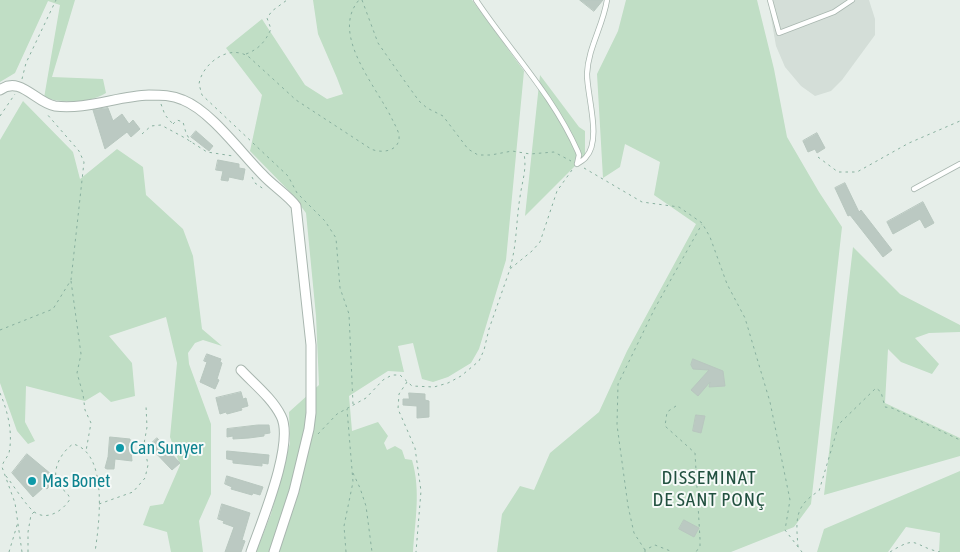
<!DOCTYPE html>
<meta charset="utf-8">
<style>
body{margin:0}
canvas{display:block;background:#e6eee9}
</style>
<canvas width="960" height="552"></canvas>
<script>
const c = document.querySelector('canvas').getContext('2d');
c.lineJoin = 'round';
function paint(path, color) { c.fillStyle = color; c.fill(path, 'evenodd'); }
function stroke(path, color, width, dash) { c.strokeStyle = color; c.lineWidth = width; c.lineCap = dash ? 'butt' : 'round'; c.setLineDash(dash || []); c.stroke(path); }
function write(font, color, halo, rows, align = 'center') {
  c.font = font + ' "Asap Condensed",sans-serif'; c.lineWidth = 4; c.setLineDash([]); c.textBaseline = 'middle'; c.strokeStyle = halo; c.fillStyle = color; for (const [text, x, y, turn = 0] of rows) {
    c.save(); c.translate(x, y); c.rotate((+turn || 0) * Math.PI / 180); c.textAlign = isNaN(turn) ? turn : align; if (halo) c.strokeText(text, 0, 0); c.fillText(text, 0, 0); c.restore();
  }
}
const built = new Path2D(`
 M768,0H869L875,19V35L842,80L831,91L815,96L801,86L785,67L776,46Z`);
const green = new Path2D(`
 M0,0H75L52,77L103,79L106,93C87,104 65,103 44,98L60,5L48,1L15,73L0,82Z
 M313,0H472L524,71L506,260L479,349L471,363L448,377L433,382L422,379L413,343L398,346L404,372L388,371L349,396L352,431L378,422L388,436L384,443L387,450L395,446L402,450L405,459L412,460C421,491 415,520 413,552H256L271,514L290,443L289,412L319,385L316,316L306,213L291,193L250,151L262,95L226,48L262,19L305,85L327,99L343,94L337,78L318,34Z
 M626,0H757L774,69L787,137L819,192L842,227L811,504L794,527L731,552H497L502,514L520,486L534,490L550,453L599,412L627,351L696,224L654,195L660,162L625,144L620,167L603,178L597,74L618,31Z
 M540,75L579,127L585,131V156L525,216Z
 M23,101L73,152L80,179L117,149L143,167L146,195L183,229L193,256L202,329L222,346L203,340L195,343L188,353L189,364L211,424V494L199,521L203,552H171L167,532L143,525L150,506L163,504L180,465L170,437L177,363L166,317L109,336L132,363L135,396L111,402L100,392L85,401L26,386L25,422L35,441L28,444L17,431L0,383V140Z
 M853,247L900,294L960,325V332L929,333L915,338L939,364L932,374L901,362L888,349L885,403L960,438V456L824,495Z
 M960,471V552H939L940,533L906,527L888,552H817L824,529Z`);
const building = new Path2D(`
 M580,0H603L594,11Z
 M108,108L113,121L122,114L129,124L133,120L140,129L131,137L127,132L105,149L93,110Z
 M196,131L213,146L209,151L191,137Z
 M817,133L825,148L817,153L815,149L808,152L803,141Z
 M218,160L239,164V168L245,169L243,180L229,177L228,181L221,180L223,171L216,170Z
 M845,183L859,212L861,210L892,250L883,257L850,215L848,216L835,188Z
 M923,202L934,223L925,228L920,219L893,234L887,222Z
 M207,354L221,359L220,362L222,363L217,379L219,380L215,389L200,382L207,362L204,361Z
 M693,359L723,371L725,386L709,387L710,382L698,396L691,390L709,370L693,369L691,365Z
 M241,392L243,399L246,398L248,406L241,408L242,410L227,414L226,412L220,414L216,398Z
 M409,393L425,394V400L429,401V417L417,418V406L403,405V399H409Z
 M696,415L705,416L701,433L693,431Z
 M258,425H269L270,433L264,434V436L249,438L233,439V436L227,437V429Z
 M110,437L130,439L132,461L115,459L114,469H107L105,468L108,457Z
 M157,438L180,463L172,470L149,446Z
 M227,451L269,455L268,464L262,463V466L233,463V460L227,459Z
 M27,454L51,474L47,479L51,484L47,489L44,487L33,497L12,473Z
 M227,476L263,487L260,495L253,493L252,495L231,489L232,487L225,484Z
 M222,504L250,513L242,540L245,541L241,552H225L234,527L223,523L224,521L218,519Z
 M684,520L699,528L694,537L679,529Z`);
const path = new Path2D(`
 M362,0L378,43L401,76L419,101L427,108L443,116L468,149L478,155H491L512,151L530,154L554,152L571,161
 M246,54C259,49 265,42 271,29L267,18L272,11L287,0
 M22,79L26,63L56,0
 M161,104L165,115L172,123
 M0,116L15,94
 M173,124L177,120L183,122L186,133L191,142
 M142,134L151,126L161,125L185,138L207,152L233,156
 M818,157L838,172H857L909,143L960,121
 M584,168L642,202L679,207L702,223L710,237L727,284L745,318L770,402L790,500L785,530L802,552
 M252,177L255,183L265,190
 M510,268C517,245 516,221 520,197C522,182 527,169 524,154
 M71,281L81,354L77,373L83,394L85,410L91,423L86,451
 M0,330L53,309L71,280L84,162L79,151L46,113
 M407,382L399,394L398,409L415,448L421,491L416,552
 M0,393C8,412 13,433 9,453C7,458 3,461 2,467L15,503L22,552
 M353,404L349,314L340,288L336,238L325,221L297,193L288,176L202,95L199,84C202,64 229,43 249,57L296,100L371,149C382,154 401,151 399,135C398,130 395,125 393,121C378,88 329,35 359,0
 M676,406L667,412L665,426L695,453L700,539V546L696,552
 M318,434L337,414L366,398L383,380L392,375H400L412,386L434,387L448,383L461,376L479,361L484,350L489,329L510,269L532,251L540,242L557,191L572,170
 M353,473L360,488L366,506L372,552
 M6,476C14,486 25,504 33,511C46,522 63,511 70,499C68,492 63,491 60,486C49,473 61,452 73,444C109,453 99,525 95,552
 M99,504L133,492L145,478L148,465L144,444L147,427L146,406
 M798,547C796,520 794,506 819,491L839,424L876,388L881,392L885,407L892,408L960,440
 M645,550L634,533L628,506L617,425L618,384L655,308L702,224
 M9,552L18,522
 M28,552V532L31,515L34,512
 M346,552L344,526L353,482L347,409
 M645,552V550L655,545L673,552
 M890,552C919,534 912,546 940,552`);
const service = new Path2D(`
 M476,0C510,51 553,95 578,152L579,155L577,164
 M770,0L779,33L834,12L852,0
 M577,164C580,162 584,160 586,157C602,140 587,96 587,74C588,48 603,26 607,0
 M914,189L960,164`);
const minor = new Path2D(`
 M0,90C20,75 36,103 55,106C86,110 118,96 149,95C161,95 172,95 183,100C211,111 241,153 263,175C272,185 289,196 296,206L311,345V413L309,429L294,491L274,552
 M241,370C254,384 272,398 281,416C295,443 261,523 251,552`);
const markers = [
 [120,448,5,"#0f9aa8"],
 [32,481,5,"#0f9aa8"]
];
const cultureNames = [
 ["Can Sunyer",130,448],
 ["Mas Bonet",42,481]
];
const neighbourhoodNames = [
 ["DISSEMINAT",709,478],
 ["DE SANT PONÇ",709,500]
];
paint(built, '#d4ded8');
paint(green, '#c0dec5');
paint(building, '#bbc9c2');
stroke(building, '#b8c7bf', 1);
stroke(service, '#a8b6af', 6);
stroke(minor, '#a8b6af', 11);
stroke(path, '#88b09f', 1, [2.5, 4]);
stroke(service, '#fff', 4.5);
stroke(minor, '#fff', 9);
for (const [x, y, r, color] of markers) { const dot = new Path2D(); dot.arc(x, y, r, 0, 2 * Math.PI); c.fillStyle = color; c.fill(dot); stroke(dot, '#f6faf8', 2); }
write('18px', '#0d838f', '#f6faf8', cultureNames, 'left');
c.letterSpacing = '1px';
write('19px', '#225140', '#f6faf8', neighbourhoodNames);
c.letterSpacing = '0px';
</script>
